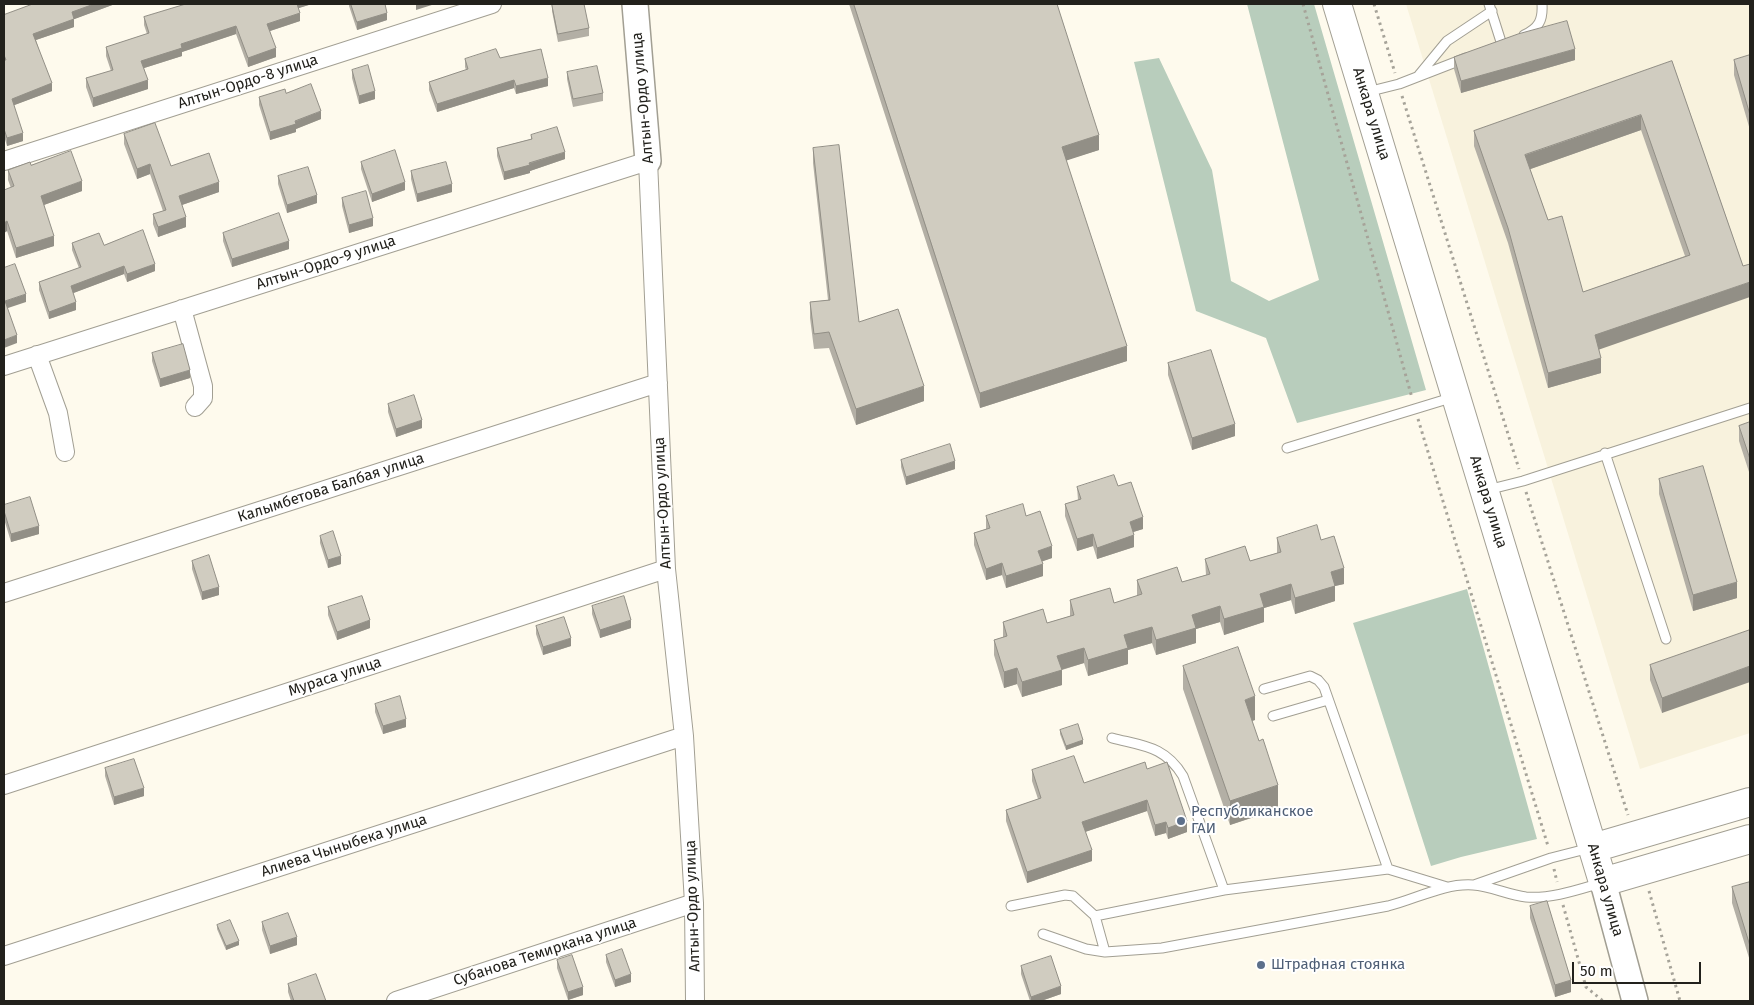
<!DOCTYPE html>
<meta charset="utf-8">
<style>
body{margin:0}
#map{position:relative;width:1754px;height:1005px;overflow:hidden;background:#fefaed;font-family:"Fira Sans",sans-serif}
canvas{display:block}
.frame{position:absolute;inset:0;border:5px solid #22211c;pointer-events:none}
.scale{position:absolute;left:1572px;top:962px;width:129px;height:22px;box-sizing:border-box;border:2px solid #22211c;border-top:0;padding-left:6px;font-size:15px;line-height:18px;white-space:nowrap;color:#22211c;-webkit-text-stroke:4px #fff;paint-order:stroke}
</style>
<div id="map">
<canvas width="1754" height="1005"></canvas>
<div class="frame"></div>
<div class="scale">50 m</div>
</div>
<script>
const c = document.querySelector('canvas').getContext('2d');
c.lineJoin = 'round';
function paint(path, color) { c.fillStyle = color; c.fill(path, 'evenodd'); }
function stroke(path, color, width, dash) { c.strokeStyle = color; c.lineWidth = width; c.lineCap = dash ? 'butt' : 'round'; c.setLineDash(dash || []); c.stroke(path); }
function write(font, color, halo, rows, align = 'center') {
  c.font = font + ' "Fira Sans",sans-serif'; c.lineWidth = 4; c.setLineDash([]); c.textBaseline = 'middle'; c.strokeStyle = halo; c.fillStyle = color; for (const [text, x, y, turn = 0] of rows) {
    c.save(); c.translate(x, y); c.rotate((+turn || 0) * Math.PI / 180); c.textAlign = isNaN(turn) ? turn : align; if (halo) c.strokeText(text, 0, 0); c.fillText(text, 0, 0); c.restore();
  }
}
const built = new Path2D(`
 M1406,4H1750V733L1640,769Z`);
const green = new Path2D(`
 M1247,4H1314L1426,390L1297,423L1266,338L1196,311L1134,62L1159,58L1212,170L1231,281L1269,301L1319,280Z
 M1467,589L1537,839L1461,857L1431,866L1353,623Z`);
const path = new Path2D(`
 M1303,4L1412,398
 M1374,4L1395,73
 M1402,96L1519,469
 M1418,419L1548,846
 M1526,492L1628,815
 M1554,869L1557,882
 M1649,891L1680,1001
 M1563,905L1586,987L1603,1001`);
const lane = new Path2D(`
 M1489,4L1502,45
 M1524,35C1539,28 1543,20 1542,4
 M1419,75L1447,41L1492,11
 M1367,92L1399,84L1466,58
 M1287,448L1454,397
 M1605,453L1666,639
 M1487,490L1523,481L1750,408
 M1264,689L1310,676L1318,680L1324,687L1388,869
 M1273,716L1328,700
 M1112,738C1143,746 1165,746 1183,776L1224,890
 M1474,885L1551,858L1590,848
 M1011,906L1065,895L1073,896L1095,916L1105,952L1162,948L1388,906C1416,899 1444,883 1473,885C1491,886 1508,895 1526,897C1551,899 1577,890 1601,883
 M1095,916L1224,890L1388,869L1447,887
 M1043,934L1086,949L1105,952`);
const street = new Path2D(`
 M4,161L492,4
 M182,309L203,386V398L195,407
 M37,355L58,413L65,452
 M4,366L648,161L666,569L684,736L694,903L695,1001
 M4,593L658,383
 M4,785L666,569
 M4,956L684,736
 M396,1001L694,903`);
const secondary = new Path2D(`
 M635,4L648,161
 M1603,882L1635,1001`);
const primary = new Path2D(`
 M1337,4L1603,882L1750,839
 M1593,848L1750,802`);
const wall = new Path2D(`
 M33,4H115L74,19V27L36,40L52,91L14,105L23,141L7,146L4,136V15Z
 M186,4H312L298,8L300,21L270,31L276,57L248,67L236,34L182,52V56L144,68L148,89L93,107L86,87V78L111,71L106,56V47L147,34L144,25V17Z
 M349,4H385L387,20L357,30L349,6Z
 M552,4L589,28V36L558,42L552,11Z
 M849,4H1057L1099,150L1066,160L1127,361L980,408Z
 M1750,55V130L1734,75V60Z
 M1454,57L1575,60L1461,93L1454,69Z
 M500,58L548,86L516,94L514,88L437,112L429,90V82L466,70L465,67V59Z
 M1672,61L1743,266L1599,349L1601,373L1548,388L1508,243L1474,146V131ZM1641,130L1685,256L1583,292L1548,220L1530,169Z
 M352,70L375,99L359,104L352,78Z
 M567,72L603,93V101L573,107L567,79Z
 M286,93L321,119L296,129V132L270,140L259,105V97Z
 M124,134L171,166L219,192L182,205L186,227L158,237L153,224V214L163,211L150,174L137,179L124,144Z
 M531,135L565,159L530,171V173L504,180L497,156V148L531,139Z
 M813,148L859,322L924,401L856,425L829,348L814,349L810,318V302L828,300L813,163Z
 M361,162L405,190L372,202L361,169Z
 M31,165L82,191L44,205L54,246L16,258L7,231L4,233V190L11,188L8,180V170Z
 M411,171L452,192L417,202L411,179Z
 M278,176L317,203L287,213L278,184Z
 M342,198L373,226L349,233L342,206Z
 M223,233L289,249L232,267L223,241Z
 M72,243L104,245L155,271L127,282L124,274L73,293L76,310L49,319L39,290V282L79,268L72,250Z
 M152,353L190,378L160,387L152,361Z
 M1168,363L1235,436L1192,450L1168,375Z
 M388,404L422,428L396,437L388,412Z
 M1750,422V475L1739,441V426Z
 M901,460L955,469L906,485L901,467Z
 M1659,479L1737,598L1693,611L1659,494Z
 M1118,486L1143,529L1133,532L1134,547L1097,559L1093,546L1077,551L1065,516V504L1078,500L1077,487Z
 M4,505L39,534L11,542L4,519Z
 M986,516H1026L1052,558L1042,561L1043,576L1006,588L1002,575L986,580L974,545V533L986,529Z
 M320,536L341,564L328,568L320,543Z
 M1277,538L1321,540L1344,584L1335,586V601L1295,614L1291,600L1264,608V622L1224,635L1220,622L1196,629V643L1156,655L1152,643L1128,650V664L1088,676L1084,663L1062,670V685L1022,697L1017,684L1004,688L994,655V640L1003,637V622L1047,623L1070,616V600L1114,603L1137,596V580L1182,582L1206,575L1205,559L1250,561L1277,553Z
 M192,561L219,595L202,600L192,569Z
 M592,606L631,628L600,638L592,614Z
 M328,607L370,628L337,640L328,615Z
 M536,626L571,646L543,655L536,634Z
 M1750,630L1662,713L1650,680V665Z
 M1183,666L1255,720L1252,721L1278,809L1230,825L1183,689Z
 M375,704L406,727L383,734L375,712Z
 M1060,730L1083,744L1066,750L1060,734Z
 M105,768L144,796L114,805L105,776Z
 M1147,769L1187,832L1168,839L1166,833L1155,836L1147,811L1085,832L1092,861L1027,883L1006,821V810L1038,799L1032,781V770L1084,783Z
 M1750,882V961L1732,903V887Z
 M1530,906L1571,992L1555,997L1530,918Z
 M262,922L297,945L270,954L262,930Z
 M217,925L239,945L226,950L217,929Z
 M606,955L631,982L615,987L606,962Z
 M557,960L583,995L568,1000L557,968Z
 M1021,966L1061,994L1041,1001H1030L1021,974Z
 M288,984L326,1001H291L288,992Z`);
const shadedWall = new Path2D(`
 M94,4H115L72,20V12Z
 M296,4H312L296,9Z
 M416,4H435L416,10Z
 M300,13V21L267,32V24Z
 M387,13V20L357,30V22Z
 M74,19V27L33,41V34Z
 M236,26V34L182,52V56L141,69V61L181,44Z
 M276,48V57L248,67V58Z
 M1575,49V60L1461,93V81Z
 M548,78V86L516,94V86Z
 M148,80V89L93,107V98Z
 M514,80V88L437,112V104Z
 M52,83V91L12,106V99Z
 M375,91V99L359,104V96Z
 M321,111V119L296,129V132L270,140V132Z
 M1641,115V130L1525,171V155Z
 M23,133V141L7,146V138Z
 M1099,135V150L1062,162V147Z
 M565,152V159L530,171V173L504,180V172Z
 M150,164V174L137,179V169Z
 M82,181V191L41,206V196Z
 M219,182V192L179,206V196Z
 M405,182V190L372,202V194Z
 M452,184V192L417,202V194Z
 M317,195V203L287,213V205Z
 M186,217V227L158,237V227Z
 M373,218V226L349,233V225Z
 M7,221V231L4,233V223Z
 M54,236V246L16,258V248Z
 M289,241V249L232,267V259Z
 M155,264V271L127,282V274Z
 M124,266V274L71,294V286Z
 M1750,282V297L1595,351V335Z
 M26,294V302L5,309V301Z
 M76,302V310L49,319V312Z
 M17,335V343L4,348V340Z
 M1127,346V361L980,408V393Z
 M1601,358V373L1548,388V373Z
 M190,370V378L160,387V379Z
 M924,386V401L856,425V409Z
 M422,420V428L396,437V429Z
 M1235,424V436L1192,450V438Z
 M955,461V469L906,485V477Z
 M1143,517V529L1130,533V522Z
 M39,526V534L11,542V534Z
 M1093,534V546L1077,551V539Z
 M1134,535V547L1097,559V548Z
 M1052,546V558L1038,563V551Z
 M341,556V564L328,568V560Z
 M1002,563V575L986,580V569Z
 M1043,564V576L1006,588V576Z
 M1344,568V584L1335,586V601L1295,614V598L1331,572Z
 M1737,582V598L1693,611V595Z
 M1291,584V600L1264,608V622L1224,635V619L1260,594Z
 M219,587V595L202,600V592Z
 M1220,606V622L1196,629V643L1156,655V640L1192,615Z
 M370,620V628L337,640V632Z
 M631,620V628L600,638V630Z
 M1152,627V643L1128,650V664L1088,676V660L1124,635Z
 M571,638V646L543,655V647Z
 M1084,648V663L1057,671V656Z
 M1750,666V682L1662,713V698Z
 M1017,668V684L1004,688V672Z
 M1062,670V685L1022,697V682Z
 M1255,696V720L1245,723V700Z
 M406,719V727L383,734V726Z
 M1083,740V744L1066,750V746Z
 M1278,785V809L1230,825V801Z
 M144,788V796L114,805V797Z
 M1147,800V811L1082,833V822Z
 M1187,821V832L1168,839V828Z
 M1166,822V833L1155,836V825Z
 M1092,850V861L1027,883V872Z
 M297,937V945L270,954V946Z
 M239,941V945L226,950V946Z
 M631,974V982L615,987V980Z
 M1571,980V992L1555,997V985Z
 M1061,986V994L1041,1001H1031V997Z
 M583,987V995L568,1000V992Z`);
const building = new Path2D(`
 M33,4H94L72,12L74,19L33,34L52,83L12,99L23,133L7,138L4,129V60H6L4,55V15Z
 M186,4H297L300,13L267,24L276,48L248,58L236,26L181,44L182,48L141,61L148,80L93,98L86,78L113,70L106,47L149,33L144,17Z
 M351,4H385L387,13L357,22Z
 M552,4H584L589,28L558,34Z
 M854,4H1057L1099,135L1062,147L1127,346L980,393Z
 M1567,21L1575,49L1461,81L1454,57L1518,34Z
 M496,49L500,58L541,49L548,78L516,86L514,80L437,104L429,82L468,69L465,59Z
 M1750,55V115L1734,60Z
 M1672,61L1743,266L1750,264V282L1595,335L1601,358L1548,373L1508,228L1474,131ZM1641,115L1690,255L1583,292L1562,216L1548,220L1525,155Z
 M368,65L375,91L359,96L352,70Z
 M597,66L603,93L573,99L567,72Z
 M311,84L321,111L295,121L296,124L270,132L259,97L285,89L286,93Z
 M155,123L171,166L209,153L219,182L179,196L186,217L158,227L153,214L166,210L150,164L137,169L124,134Z
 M557,127L565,152L529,163L530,165L504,172L497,148L532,139L531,135Z
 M839,145L859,322L898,309L924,386L856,409L829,332L814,334L810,302L830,300L813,148Z
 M395,150L405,182L372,194L361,162Z
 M71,151L82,181L41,196L54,236L16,248L7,221L4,223V190L14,186L8,170L30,162L31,165Z
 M446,162L452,184L417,194L411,171Z
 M308,167L317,195L287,205L278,176Z
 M366,191L373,218L349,225L342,198Z
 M279,213L289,241L232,259L223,233Z
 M143,230L155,264L127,274L124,266L71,286L76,302L49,312L39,282L81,267L72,243L99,233L104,245Z
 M15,264L26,294L5,301L17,335L4,340V268Z
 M183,344L190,370L160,379L152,353Z
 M1211,350L1235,424L1192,438L1168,363Z
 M414,395L422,420L396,429L388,404Z
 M1750,422V459L1739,426Z
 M950,444L955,461L906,477L901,460Z
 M1703,466L1737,582L1693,595L1659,479Z
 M1114,475L1118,486L1131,482L1143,517L1130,522L1134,535L1097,548L1093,534L1077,539L1065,504L1081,499L1077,487Z
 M30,497L39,526L11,534L4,511V505Z
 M1023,504L1026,516L1040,511L1052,546L1038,551L1043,564L1006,576L1002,563L986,569L974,533L990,528L986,516Z
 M1317,525L1321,540L1334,536L1344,568L1331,572L1335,586L1295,598L1291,584L1260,594L1264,607L1224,619L1220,606L1192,615L1196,628L1156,640L1152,627L1124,635L1128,648L1088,660L1084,648L1057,656L1062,670L1022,682L1017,668L1004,672L994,640L1007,636L1003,622L1043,609L1047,623L1074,615L1070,600L1110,588L1114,603L1142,594L1137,580L1177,567L1182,582L1210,574L1205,559L1245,546L1250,561L1281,552L1277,538Z
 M333,531L341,556L328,560L320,536Z
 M209,555L219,587L202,592L192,561Z
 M362,596L370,620L337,632L328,607Z
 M624,596L631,620L600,630L592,606Z
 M564,617L571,638L543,647L536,626Z
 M1750,630V666L1662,698L1650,665Z
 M1238,647L1255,696L1245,700L1259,741L1263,739L1278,785L1230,801L1183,666Z
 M400,696L406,719L383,726L375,704Z
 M1078,724L1083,740L1066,746L1060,730Z
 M1074,756L1084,783L1145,762L1147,769L1167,762L1187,821L1168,828L1166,822L1155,825L1147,800L1082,822L1092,850L1027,872L1006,810L1041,798L1032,770Z
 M134,759L144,788L114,797L105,768Z
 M1750,882V946L1732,887Z
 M1547,901L1571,980L1555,985L1530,906Z
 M288,913L297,937L270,946L262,922Z
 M230,920L239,941L226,946L217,925Z
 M622,949L631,974L615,980L606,955Z
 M572,955L583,987L568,992L557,960Z
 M1051,956L1061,986L1031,997L1021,966Z
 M316,974L326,1001H294L288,984Z`);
const markers = [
 [1181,821,5,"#5c6f8a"],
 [1261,965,5,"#5c6f8a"]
];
const streetNames = [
 ["Алтын-Ордо-8 улица",248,82,-18],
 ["Алтын-Ордо улица",643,98,-95],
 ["Анкара улица",1371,114,73],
 ["Алтын-Ордо-9 улица",326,263,-18],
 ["Калымбетова Балбая улица",331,488,-18],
 ["Анкара улица",1488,502,73],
 ["Алтын-Ордо улица",663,503,-93],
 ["Мураса улица",335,677,-18],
 ["Алиева Чыныбека улица",344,846,-18],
 ["Анкара улица",1605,890,74],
 ["Алтын-Ордо улица",693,906,-92],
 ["Субанова Темиркана улица",545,952,-18]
];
const serviceNames = [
 ["Республиканское",1191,812],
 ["ГАИ",1191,829],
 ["Штрафная стоянка",1271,965]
];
paint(built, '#f8f2dd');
paint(green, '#b8cdbc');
stroke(lane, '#a29f93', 11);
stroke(street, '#a29f93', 20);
stroke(secondary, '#a29f93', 28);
stroke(primary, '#a29f93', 30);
stroke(path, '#a6a399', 3, [2.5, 4]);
stroke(lane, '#fff', 9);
stroke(street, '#fff', 18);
stroke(secondary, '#fff', 25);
stroke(primary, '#fff', 28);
paint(wall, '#b3afa5');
paint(shadedWall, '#928f86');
paint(building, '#d0ccc0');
stroke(building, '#928f86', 1);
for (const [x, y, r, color] of markers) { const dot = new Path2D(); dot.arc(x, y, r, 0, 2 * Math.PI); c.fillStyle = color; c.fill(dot); stroke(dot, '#fff', 2); }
write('15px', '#22211c', '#fff', streetNames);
write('15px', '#4e5e75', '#fff', serviceNames, 'left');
</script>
